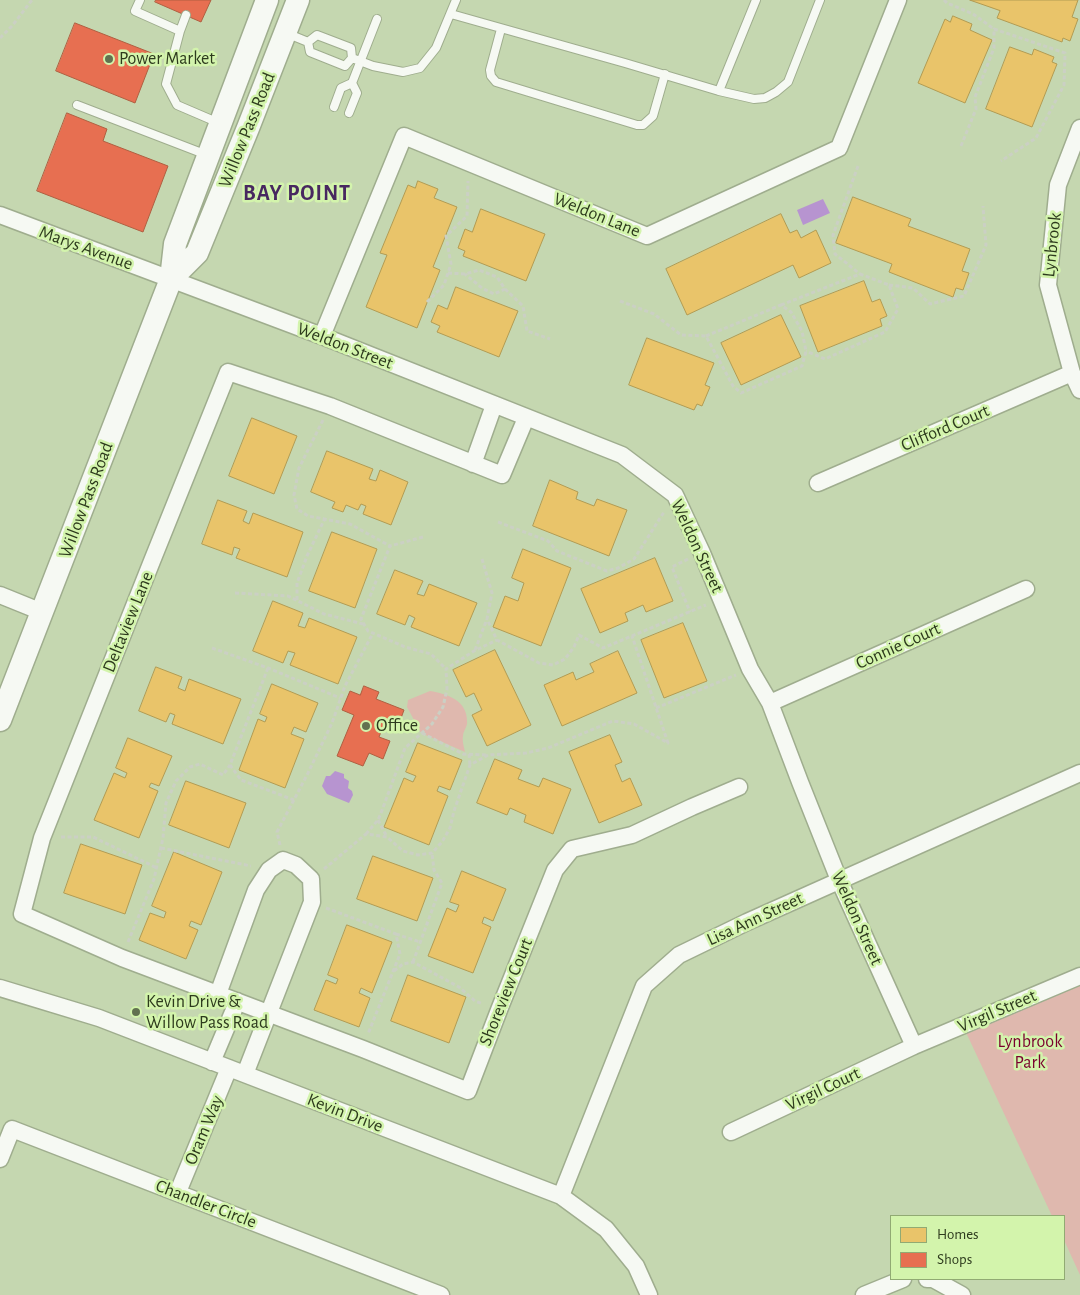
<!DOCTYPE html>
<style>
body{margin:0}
#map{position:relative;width:1080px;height:1295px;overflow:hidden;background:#c5d7b0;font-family:"Alegreya Sans",sans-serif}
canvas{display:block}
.legend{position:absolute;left:890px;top:1215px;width:175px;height:65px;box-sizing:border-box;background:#d3f4ac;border:1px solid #91aa73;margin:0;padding:6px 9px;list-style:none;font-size:15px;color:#2d3a1d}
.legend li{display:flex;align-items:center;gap:10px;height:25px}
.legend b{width:25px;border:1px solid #91aa73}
</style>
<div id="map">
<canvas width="1080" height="1295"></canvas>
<ul class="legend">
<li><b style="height:14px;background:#e9c46a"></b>Homes</li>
<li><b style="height:14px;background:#e76f51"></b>Shops</li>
</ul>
</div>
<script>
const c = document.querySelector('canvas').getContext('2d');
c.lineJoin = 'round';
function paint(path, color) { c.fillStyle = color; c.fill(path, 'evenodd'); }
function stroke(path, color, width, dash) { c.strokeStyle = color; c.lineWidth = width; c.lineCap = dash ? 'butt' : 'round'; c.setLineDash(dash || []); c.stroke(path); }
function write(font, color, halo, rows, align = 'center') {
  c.font = font + ' "Alegreya Sans",sans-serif'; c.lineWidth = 5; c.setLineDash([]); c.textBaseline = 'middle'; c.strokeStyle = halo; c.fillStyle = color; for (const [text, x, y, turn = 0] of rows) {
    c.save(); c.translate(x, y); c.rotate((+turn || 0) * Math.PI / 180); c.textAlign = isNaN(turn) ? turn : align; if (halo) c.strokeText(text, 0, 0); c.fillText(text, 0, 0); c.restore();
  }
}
const green = new Path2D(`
 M430,691C447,694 467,700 467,721C468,726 463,731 463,736C462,741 464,747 465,752L421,733L407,707L408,700Z
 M1080,976V1275L1064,1240V1216H1052L963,1026Z`);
const water = new Path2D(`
 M823,199L830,213L803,225L797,210Z
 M335,771L344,774V778L349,781L348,788L352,791L353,795L349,803L327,794L322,786L326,776H330Z`);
const homes = new Path2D(`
 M970,0H1078L1072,17L1078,19L1070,41L1063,38L1062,42L997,18L1000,11Z
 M953,16L972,24L970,30L992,40L965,103L918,83L945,19L950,22Z
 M1010,47L1032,55L1034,49L1054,57L1052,62L1057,64L1032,127L986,109Z
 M418,181L438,189L434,198L457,207L433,267L440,270L417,328L366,307L387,255L380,253L408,185L415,188Z
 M853,197L911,219L908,226L970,249L962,271L969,273L963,290L956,288L953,297L889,272L892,264L836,243Z
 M481,209L545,234L526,281L463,256L465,251L458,248L465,229L472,232Z
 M781,214L790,233L797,230L801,238L816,230L831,263L799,278L793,265L687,315L666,269Z
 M864,281L872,302L880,299L887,316L880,319L882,326L818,352L800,306Z
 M456,287L518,311L499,357L437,332L440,326L431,322L438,305L447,309Z
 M781,315L801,357L741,385L721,343Z
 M647,338L714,363L705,385L710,387L702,406L697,404L694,410L629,385Z
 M252,418L297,436L274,494L229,476Z
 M327,451L373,469L369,479L376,481L380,470L408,482L391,525L363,514L366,506L361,504L358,510L346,505L343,512L332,508L335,502L311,492Z
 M550,480L578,492L576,499L594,506L597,499L627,510L609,556L533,526Z
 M218,500L247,511L243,521L249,524L253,513L303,532L287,577L236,558L240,549L234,547L232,555L202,544Z
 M332,532L377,549L355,608L309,591Z
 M523,549L571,568L541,646L493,627L505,596L518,601L524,583L512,578Z
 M655,558L673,601L646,612L643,605L625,613L628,621L600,633L581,589Z
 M395,570L423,581L417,594L424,596L429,584L477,603L459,646L411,627L415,618L409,615L405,625L377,614Z
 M273,601L303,613L298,626L305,628L309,618L357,637L338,684L290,665L295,653L288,651L283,663L253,651Z
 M683,623L707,681L664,698L641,640Z
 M495,650L531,725L487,746L472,715L482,710L474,693L466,697L453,670Z
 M618,651L637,693L562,726L544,685L573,672L576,680L594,672L590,664Z
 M156,667L182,677L178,688L185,691L189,679L241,699L223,744L172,724L175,715L170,713L166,722L139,711Z
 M272,684L318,703L306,732L294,727L291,734L304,739L285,788L239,770L258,719L265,722L267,717L260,714Z
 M610,735L622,762L615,765L622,782L630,778L642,805L599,823L569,752Z
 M128,738L172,756L159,786L151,783L149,787L158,791L139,838L94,820L114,773L125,778L127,773L116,768Z
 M418,743L462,760L450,790L439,786L437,791L448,796L429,845L384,827L404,778L413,782L416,776L406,772Z
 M495,759L522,770L518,779L539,787L543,778L571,789L553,834L524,822L526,815L510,808L507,815L477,803Z
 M186,781L246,803L229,848L169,825Z
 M81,844L142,865L125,914L64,893Z
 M174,852L222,872L201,925L191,921L189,926L198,930L186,959L139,940L150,913L164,918L166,912L152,906Z
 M373,856L433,878L417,921L357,899Z
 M462,871L506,889L493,921L484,917L482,923L491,927L473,973L428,956L447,908L456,912L459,905L450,902Z
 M347,925L392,942L372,993L361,988L359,993L370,998L359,1027L314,1010L326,980L336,984L338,979L328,975Z
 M408,975L466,997L449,1043L391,1021Z`);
const shops = new Path2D(`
 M156,0H211L201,22L155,2Z
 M75,23L154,54L135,103L56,71Z
 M67,113L107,129L103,141L168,166L143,232L37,191Z
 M364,686L379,692L376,699L404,710L397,729L384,724L379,737L390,741L383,759L369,753L363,766L337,756L354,715L342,710L350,691L360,695Z`);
const path = new Path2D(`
 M944,0L947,3L973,14L994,29
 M0,38L12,26L32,0
 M961,146L976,109L975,97L994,48V29L1065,53L1064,85L1036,138L1001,161
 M858,166L833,235L835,254L860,274
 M448,273L465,274L479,270L497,277L505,289L494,294L482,288L465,274
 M889,285L913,288L930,304L964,296L986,245L983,206
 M505,289L523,306L527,331L550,339
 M620,301L654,314L681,335L706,336L733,386L741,393L802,366L806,351L802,331L791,312L781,305L706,336
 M427,302L444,285L451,264L446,236L467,216L468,181
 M781,305L860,274L889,285L898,309L885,332L825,359L806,351
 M323,420L299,468L294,495L297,509L308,516L350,524L390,546
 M498,522L548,541L557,551L607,571L618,568L634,559L664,512
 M423,537L390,546L361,619L368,631L405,647L431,654L446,669
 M482,559L492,593L487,619L497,640L539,663L553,665L565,659L574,647L579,635L603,648L706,605
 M688,559L672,567L690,612
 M235,593L288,596L324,614L363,624
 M297,600V583L307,556L325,518
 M212,648L268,668L340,698
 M475,650L487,619
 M268,668L230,765L241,780L294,800
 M656,708L736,675
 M422,733L463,754L488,755
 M469,754L470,765
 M378,820L387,837
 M366,834L378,820L381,813L405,748L432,724L443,707L447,689L446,669L474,651L497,640
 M61,837H93L157,868
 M280,845L277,832L308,773L332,723L345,686L373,633
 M161,848L251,866
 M324,869L366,834L387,837L403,851L418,855L432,853L442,842L450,828L454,811L470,765L488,755L526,753L548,748L613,721L634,724L668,743L632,636
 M326,908L396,934L400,954L368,1034
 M396,934L420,942
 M128,942L154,879L163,838L166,803L176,781L190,767L200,764L223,775L230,765
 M413,962L442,883L434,870L432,853
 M394,971L403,964L413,962L459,987L475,1001L483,1004`);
const service = new Path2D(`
 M140,0L135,11L180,31L166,84L177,105L219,123
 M451,14L625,63L719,91L756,0
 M501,29L490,70L491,76L496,82L637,125H643L653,116L665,74
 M180,31L186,15
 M286,33L308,42
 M308,42L310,52L345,66L352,58
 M308,42L317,35L351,48L352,58
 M352,58L373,66L403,72L420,68L436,48L456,0
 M719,91L754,99L765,98L776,92L788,82L820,0
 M77,105L207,155
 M334,107L341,88L352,83L377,19
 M349,113L357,93L352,83`);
const minor = new Path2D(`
 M1080,128L1058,185L1048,285L1072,373L1080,390
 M0,215L322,336L622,455L675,495L702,553L750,669L770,703L800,782L839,880L914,1046
 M322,336L404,136L647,236L839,148L898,0
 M526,418L502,475L330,406L228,372L152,561L42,838L22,914L122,958L363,1049L468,1091L499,1010L555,870L572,849L632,835L692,807L739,787
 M473,464L494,405
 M818,483L1072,373
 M0,595L42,612
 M770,703L1026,589
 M0,988L99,1018L561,1196L606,1229L636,1266L649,1295
 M218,994L256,890L269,870L283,860L296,865L311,879L312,902L245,1074
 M212,1062L233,1012L237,1001
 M731,1132L914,1046L1080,976
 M0,1159L12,1129L441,1295
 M178,1192L229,1068
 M561,1196L644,986L679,955L747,922L1080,773
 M927,1279H933L962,1295
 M864,1295L903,1279`);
const secondary = new Path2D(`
 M171,279L197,253L248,128L298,0
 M0,720L171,279L175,244L267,0`);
const markers = [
 [109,59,5,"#627150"],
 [366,726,5,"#627150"],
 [136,1012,5,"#627150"]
];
const poiNames = [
 ["Power Market",119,59],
 ["Office",376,726],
 ["Kevin Drive &",146,1002],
 ["Willow Pass Road",146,1023]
];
const streetNames = [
 ["Willow Pass Road",247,130,-68],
 ["Weldon Lane",597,215,22],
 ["Lynbrook",1052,245,-84],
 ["Marys Avenue",86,248,20],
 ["Weldon Street",345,346,21],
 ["Clifford Court",945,428,-23],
 ["Willow Pass Road",86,500,-69],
 ["Weldon Street",697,546,65],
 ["Deltaview Lane",128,622,-68],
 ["Connie Court",898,646,-24],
 ["Weldon Street",857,918,66],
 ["Lisa Ann Street",755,919,-25],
 ["Shoreview Court",506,992,-68],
 ["Virgil Street",997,1011,-23],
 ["Virgil Court",823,1089,-25],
 ["Kevin Drive",345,1113,21],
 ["Oram Way",204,1130,-67],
 ["Chandler Circle",206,1204,21]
];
const parkNames = [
 ["Lynbrook",1030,1042],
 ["Park",1030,1063]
];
const districtNames = [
 ["BAY POINT",297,193]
];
paint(green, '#dfb8ae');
paint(water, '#b794d0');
paint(homes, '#e9c46a');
stroke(homes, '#b19b53', 1);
paint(shops, '#e76f51');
stroke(shops, '#af5f41', 1);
stroke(service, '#9fad8e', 10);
stroke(minor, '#9fad8e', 19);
stroke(secondary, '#9fad8e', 25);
stroke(path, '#cbd0c4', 3, [4, 2.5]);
stroke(service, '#f6f9f3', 8);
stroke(minor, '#f6f9f3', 16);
stroke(secondary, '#f6f9f3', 22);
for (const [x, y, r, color] of markers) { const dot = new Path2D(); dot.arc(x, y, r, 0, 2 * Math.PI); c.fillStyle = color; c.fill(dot); stroke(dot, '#d3f4ac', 2); }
write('18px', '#2d3a1d', '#d3f4ac', poiNames, 'left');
write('18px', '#2d3a1d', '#d3f4ac', streetNames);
write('18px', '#7a002f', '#d3f4ac', parkNames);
c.letterSpacing = '1px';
write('bold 22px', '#482860', '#d3f4ac', districtNames);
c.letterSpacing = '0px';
</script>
